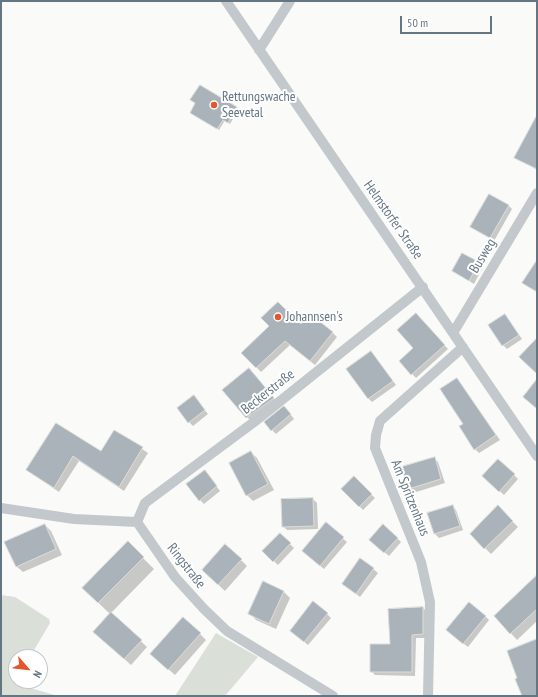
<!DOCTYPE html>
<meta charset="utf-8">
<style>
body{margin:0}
#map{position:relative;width:538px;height:697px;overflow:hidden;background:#fafaf8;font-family:"PT Sans Narrow",sans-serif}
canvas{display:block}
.frame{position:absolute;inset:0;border:2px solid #657683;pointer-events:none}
.north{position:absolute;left:8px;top:649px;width:40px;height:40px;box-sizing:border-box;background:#fff;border:1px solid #c1c8cd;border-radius:50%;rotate:118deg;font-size:11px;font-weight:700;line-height:16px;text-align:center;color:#657683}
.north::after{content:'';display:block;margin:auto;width:14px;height:18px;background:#e4572e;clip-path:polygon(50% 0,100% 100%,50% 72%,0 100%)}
.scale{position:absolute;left:400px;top:16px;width:92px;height:18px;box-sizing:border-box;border:2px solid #657683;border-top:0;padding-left:5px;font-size:12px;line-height:14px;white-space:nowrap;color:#657683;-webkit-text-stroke:3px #fff;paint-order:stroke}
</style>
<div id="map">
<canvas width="538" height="697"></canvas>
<div class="frame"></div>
<div class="north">N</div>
<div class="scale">50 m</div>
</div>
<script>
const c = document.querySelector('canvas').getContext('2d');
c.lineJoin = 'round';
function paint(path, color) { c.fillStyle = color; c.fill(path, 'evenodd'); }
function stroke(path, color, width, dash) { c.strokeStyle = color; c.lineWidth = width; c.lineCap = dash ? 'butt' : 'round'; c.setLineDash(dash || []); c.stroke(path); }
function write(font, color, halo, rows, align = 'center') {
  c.font = font + ' "PT Sans Narrow",sans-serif'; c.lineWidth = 4; c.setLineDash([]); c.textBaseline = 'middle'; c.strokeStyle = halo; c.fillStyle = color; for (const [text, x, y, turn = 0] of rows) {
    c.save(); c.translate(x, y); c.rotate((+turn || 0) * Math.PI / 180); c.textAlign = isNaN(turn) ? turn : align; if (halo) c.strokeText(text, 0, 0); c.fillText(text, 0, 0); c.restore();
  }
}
const green = new Path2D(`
 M1,595L15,597L49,619L50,623L30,657H16V681H21L20,685L58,696H1Z
 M216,633L258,657L225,696H175Z`);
const shadow = new Path2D(`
 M196,104L236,108L238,110L230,124L225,120L219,130L193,114Z
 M537,131V170L516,157Z
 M508,205L512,209L494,241L471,227Z
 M463,254L483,267L474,284L454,271Z
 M420,319L448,349L416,378L400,361L414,348Z
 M508,319L522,339L507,349L503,345Z
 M301,326L332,332L337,337L315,365L290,345L261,372L242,353Z
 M374,356L396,385L372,402L369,399Z
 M255,375L279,404L253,423L247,417Z
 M457,379L500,440L479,453L475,449Z
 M194,397L208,414L193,426L189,422Z
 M288,411L294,419L276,434L272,430Z
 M56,424L101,453L115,431L148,453L124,491L79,461L59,492L27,470Z
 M251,452L257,458L274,490L253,501L247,495Z
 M434,458L438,462L445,483L413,493L409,489L402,468Z
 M499,460L518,479L504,495L484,476Z
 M208,475L220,491L204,504L200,500Z
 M354,478L375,498L363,510L343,489Z
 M313,499L317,503L318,529L287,530L283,526Z
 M452,506L456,510L463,530L439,538L435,534L428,514Z
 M498,507L518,527L491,554L471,534Z
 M326,524L347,542L324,569L307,555Z
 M45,525L51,531L62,555L23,572L16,566Z
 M280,534L294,548L278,565L264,551Z
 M397,538L401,542L389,556L375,544Z
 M128,543L154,569L111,613L147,647L131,665L101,638L110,614L83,588Z
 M361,559L378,573L360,597L343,584Z
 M241,560L247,566L225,591L209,576Z
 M537,577V621L517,640L495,616Z
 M264,583L284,592L290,598L276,629L256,620L250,613Z
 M423,608L427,612L426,638H416L415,676L375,675L371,671Z
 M327,614L331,618L308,645L295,634Z
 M485,616L489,620L468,647L452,634Z
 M200,634L206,640L175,675L158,660Z`);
const building = new Path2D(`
 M200,85L237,107L228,123L223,120L217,129L190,113L195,103L190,100Z
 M537,115V169L514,158Z
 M489,194L509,205L490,238L470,227Z
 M462,253L479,262L469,281L452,271Z
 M537,260V292L522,283Z
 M278,302L301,324L309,313L333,332L310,361L285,341L256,368L241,353L269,326L261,318Z
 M416,313L445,345L411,375L399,361L413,348L397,330Z
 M505,314L519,335L502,346L488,325Z
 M537,338V374L519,357Z
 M371,351L393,381L368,399L346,369Z
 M249,368L274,398L246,418L222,390Z
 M457,378L496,435L474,450L459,426L463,424L440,389Z
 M537,379V409L523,397Z
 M194,395L205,410L188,423L177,408Z
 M284,406L291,414L271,431L264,422Z
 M56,423L101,451L114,430L143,447L119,487L73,456L54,488L26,470Z
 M251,451L268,484L246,496L229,463Z
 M435,457L441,479L408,489L401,467Z
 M498,459L515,474L499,492L482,476Z
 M205,470L217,486L199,501L186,484Z
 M354,476L372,494L359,507L341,489Z
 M313,498L314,526L282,527L281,499Z
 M453,505L460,526L434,534L427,513Z
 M498,505L513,521L484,549L470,534Z
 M326,522L344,537L320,566L302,551Z
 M45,524L56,549L16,567L4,542Z
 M383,524L398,538L384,553L369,540Z
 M280,533L291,543L273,562L262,551Z
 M128,541L144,557L98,603L82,588Z
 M225,544L242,559L218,585L202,570Z
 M360,558L374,568L356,594L342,584Z
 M537,575V609L510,634L494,616Z
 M263,581L284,591L269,624L248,614Z
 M313,601L328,613L304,642L290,631Z
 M469,602L486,616L463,644L446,630Z
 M423,607V634L412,635V672H370V644H390L388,609Z
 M111,612L142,640L124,659L93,632Z
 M183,617L201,633L168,670L150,654Z
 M537,639V696H522L515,679L517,678L507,651Z`);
const minor = new Path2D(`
 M226,1L537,456
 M259,50L290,1
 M453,333L537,193
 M1,508L74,519L137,522
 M137,522L145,503L254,422L423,287
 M137,522L175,577L204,609L227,631L333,696
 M428,696L430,602L421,562L375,448L376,435L380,421L463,347`);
const markers = [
 [214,105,4,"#e4572e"],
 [278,317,4,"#e4572e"]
];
const poiNames = [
 ["Rettungswache",222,97],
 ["Seevetal",222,113],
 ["Johannsen's",286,317]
];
const streetNames = [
 ["Helmstorfer Straße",393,220,55],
 ["Busweg",483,256,-59],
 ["Beckerstraße",268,392,-38],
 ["Am Spritzenhaus",410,498,68],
 ["Ringstraße",186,566,52]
];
paint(green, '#dadfd7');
paint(shadow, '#0003');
paint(building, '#aab3b9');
stroke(building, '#dcdcda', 1);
stroke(minor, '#c3c8cc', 10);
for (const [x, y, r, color] of markers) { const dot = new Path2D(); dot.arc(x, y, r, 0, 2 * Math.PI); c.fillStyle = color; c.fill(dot); stroke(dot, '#fff', 1.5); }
write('14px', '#657683', '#fff', poiNames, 'left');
write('14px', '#657683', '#fff', streetNames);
</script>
